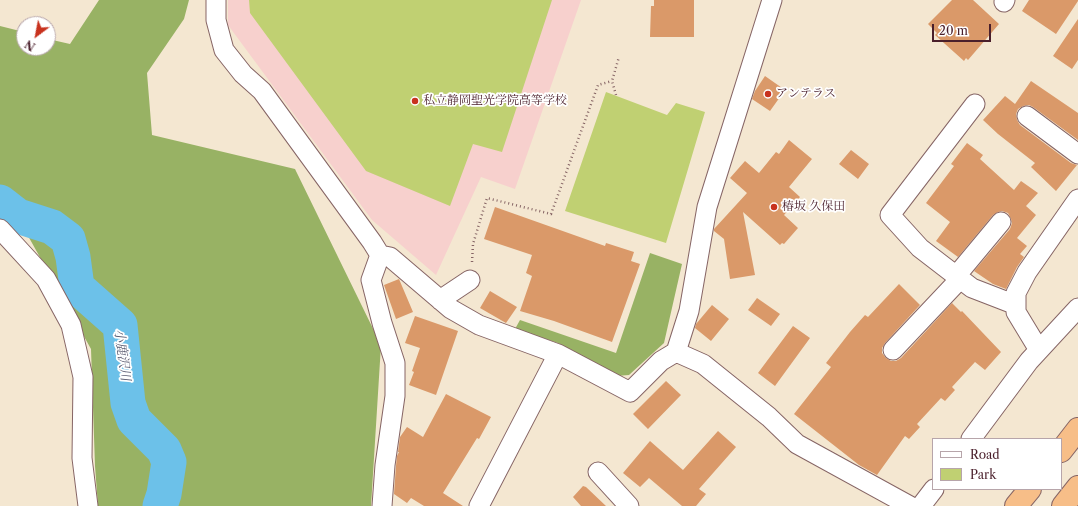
<!DOCTYPE html>
<meta charset="utf-8">
<style>
body{margin:0}
#map{position:relative;width:1078px;height:506px;overflow:hidden;background:#f4e7d1;font-family:"Libre Caslon Text",serif}
canvas{display:block}
.legend{position:absolute;left:932px;top:438px;width:130px;height:52px;box-sizing:border-box;background:#fff;border:1px solid #b7a5aa;margin:0;padding:5px 7px;list-style:none;font-size:12px;color:#4a1f2b}
.legend li{display:flex;align-items:center;gap:8px;height:20px}
.legend b{width:20px;border:1px solid #b7a5aa}
.north{position:absolute;left:16px;top:16px;width:40px;height:40px;box-sizing:border-box;background:#fff;border:1px solid #b7a5aa;border-radius:50%;rotate:212deg;font-size:11px;font-weight:700;line-height:16px;text-align:center;color:#4a1f2b}
.north::after{content:'';display:block;margin:auto;width:14px;height:18px;background:#c8321e;clip-path:polygon(50% 0,100% 100%,50% 72%,0 100%)}
.scale{position:absolute;left:932px;top:24px;width:59px;height:18px;box-sizing:border-box;border:2px solid #4a1f2b;border-top:0;padding-left:5px;font-size:12px;line-height:14px;white-space:nowrap;color:#4a1f2b;-webkit-text-stroke:3px #fff;paint-order:stroke}
</style>
<div id="map">
<canvas width="1078" height="506"></canvas>
<ul class="legend">
<li><b style="height:5px;background:#fff"></b>Road</li>
<li><b style="height:11px;background:#c0d072"></b>Park</li>
</ul>
<div class="north">N</div>
<div class="scale">20 m</div>
</div>
<script>
const c = document.querySelector('canvas').getContext('2d');
c.lineJoin = 'round';
function paint(path, color) { c.fillStyle = color; c.fill(path, 'evenodd'); }
function stroke(path, color, width, dash) { c.strokeStyle = color; c.lineWidth = width; c.lineCap = dash ? 'butt' : 'round'; c.setLineDash(dash || []); c.stroke(path); }
function write(font, color, halo, rows, align = 'center') {
  c.font = font + ' "Libre Caslon Text","Noto Serif JP",serif'; c.lineWidth = 3.5; c.setLineDash([]); c.textBaseline = 'middle'; c.strokeStyle = halo; c.fillStyle = color; for (const [text, x, y, turn = 0] of rows) {
    c.save(); c.translate(x, y); c.rotate((+turn || 0) * Math.PI / 180); c.textAlign = isNaN(turn) ? turn : align; if (halo) c.strokeText(text, 0, 0); c.fillText(text, 0, 0); c.restore();
  }
}
const built = new Path2D(`
 M228,0H581L515,189L481,177L436,275L372,220L228,25Z`);
const green = new Path2D(`
 M249,0H552L502,152L473,144L450,206L366,171L250,13Z
 M606,92L667,115L676,103L705,112L666,243L565,211Z`);
const forest = new Path2D(`
 M99,0H189L184,19L147,73L152,135L295,169L381,345L371,506H98L95,466L91,349L27,234L0,209V26L24,32V48H48V39L70,44Z
 M650,253L682,264L664,343L629,375L616,376L558,343L515,329L520,320L616,353Z`);
const river = new Path2D(`
 M0,202L18,216L52,227L68,239L73,257L77,287L120,325L128,403L134,420L164,450L169,462L164,494L160,506`);
const building = new Path2D(`
 M654,0H694V37H650L651,6H654Z
 M952,0H973L999,24L968,60L966,58L964,61L935,35L937,33L928,24Z
 M1029,0H1078V1L1056,34L1022,11Z
 M1078,19V60L1072,69L1053,56Z
 M765,76L785,90L770,111L752,99L755,91Z
 M1031,81L1078,113V140L1033,107L1029,105L1023,106L1018,109L1016,114L1017,120L1020,125L1071,163L1077,165L1056,191L1031,167L1035,163L998,134L983,120L1005,96L1015,104Z
 M789,140L812,159L789,187L800,197L784,215L798,228L784,244L782,243L780,245L743,212L755,275L730,279L724,239L714,231V229L747,193L730,178L745,161L759,173L776,152L779,154Z
 M967,143L983,155L980,159L1014,190L1021,181L1038,193L1026,206L1036,215L1017,238L1027,246L1020,254L1024,257L1017,267L1006,289L993,284L974,271L1010,229L1012,223L1011,219L1008,213L1002,211L998,212L993,215L958,257L936,241L950,222L926,203L954,166L951,164Z
 M851,150L869,164L858,179L839,164Z
 M495,207L605,246L606,243L634,252L631,261L640,264L612,342L554,321L520,311L532,276L526,273L532,255L484,239Z
 M399,279L413,312L396,319L384,285Z
 M899,284L920,305L885,343L882,348V353L886,358L891,361H896L901,358L952,303L961,312L962,311L1001,352L985,370L975,362L952,387L955,390L945,401L941,398L917,424L920,427L909,439L905,436L877,475L859,465L794,414L831,367L826,363L850,332L865,315L868,317Z
 M490,291L517,307L506,323L480,308Z
 M757,298L780,314L771,326L748,310Z
 M712,305L729,319L711,341L695,328L696,324Z
 M415,316L458,331L436,395L409,385L414,372L412,371L420,348L405,343Z
 M793,326L810,338L775,386L758,373Z
 M666,381L681,395L648,429L633,414Z
 M446,394L491,417L479,439L477,438L443,493L463,506H424L411,498L407,503L394,494L396,466L397,456L399,452H398L400,437L407,427L423,437Z
 M718,431L736,447L699,489L706,494L696,506H682L649,478L640,487L623,473L650,441L683,470Z
 M583,486L586,487L606,506H581L573,497Z`);
const path = new Path2D(`
 M616,95L612,81L619,57
 M472,262L473,244L487,198L551,214L598,85L612,81`);
const minor = new Path2D(`
 M216,0V20L224,50L243,74L262,91L372,242L380,255L390,257L451,309L479,325L558,354L630,392L661,361L676,352L703,364L769,417L797,444L910,506
 M1004,2L1005,0
 M975,104L890,215L920,248L972,288L1016,305
 M1027,116L1078,154
 M0,229L46,279L71,325L83,377L82,458L88,506
 M380,255L371,280L382,323L395,363V396L385,465L382,506
 M956,276L1001,222
 M440,300L470,280
 M893,350L960,279
 M1039,350L1016,312V293L1027,272L1078,199
 M676,352L689,311L707,207L772,0
 M971,439L1029,361L1078,308
 M598,472L629,506
 M479,506L558,354
 M921,506L934,489`);
const highway = new Path2D(`
 M1061,451L1078,429
 M1016,506L1030,489
 M1063,506L1078,487`);
const markers = [
 [768,94,4,"#c8321e"],
 [415,101,4,"#c8321e"],
 [774,207,4,"#c8321e"]
];
const poiNames = [
 ["アンテラス",776,94],
 ["私立静岡聖光学院高等学校",423,101],
 ["椿坂 久保田",782,207]
];
const waterNames = [
 ["小鹿沢川",122,355,82]
];
paint(built, '#f7d0cd');
paint(green, '#c0d072');
paint(forest, '#98b264');
stroke(river, '#6cc1e9', 35);
paint(building, '#da9969');
stroke(minor, '#866565', 21);
stroke(highway, '#866565', 24);
stroke(path, '#866565', 2.5, [1, 3]);
stroke(minor, '#fff', 19);
stroke(highway, '#f7be88', 22);
for (const [x, y, r, color] of markers) { const dot = new Path2D(); dot.arc(x, y, r, 0, 2 * Math.PI); c.fillStyle = color; c.fill(dot); stroke(dot, '#fff', 1.5); }
write('12px', '#4a1f2b', '#fff', poiNames, 'left');
write('italic 13px', '#56586e', '#fff', waterNames);
</script>
